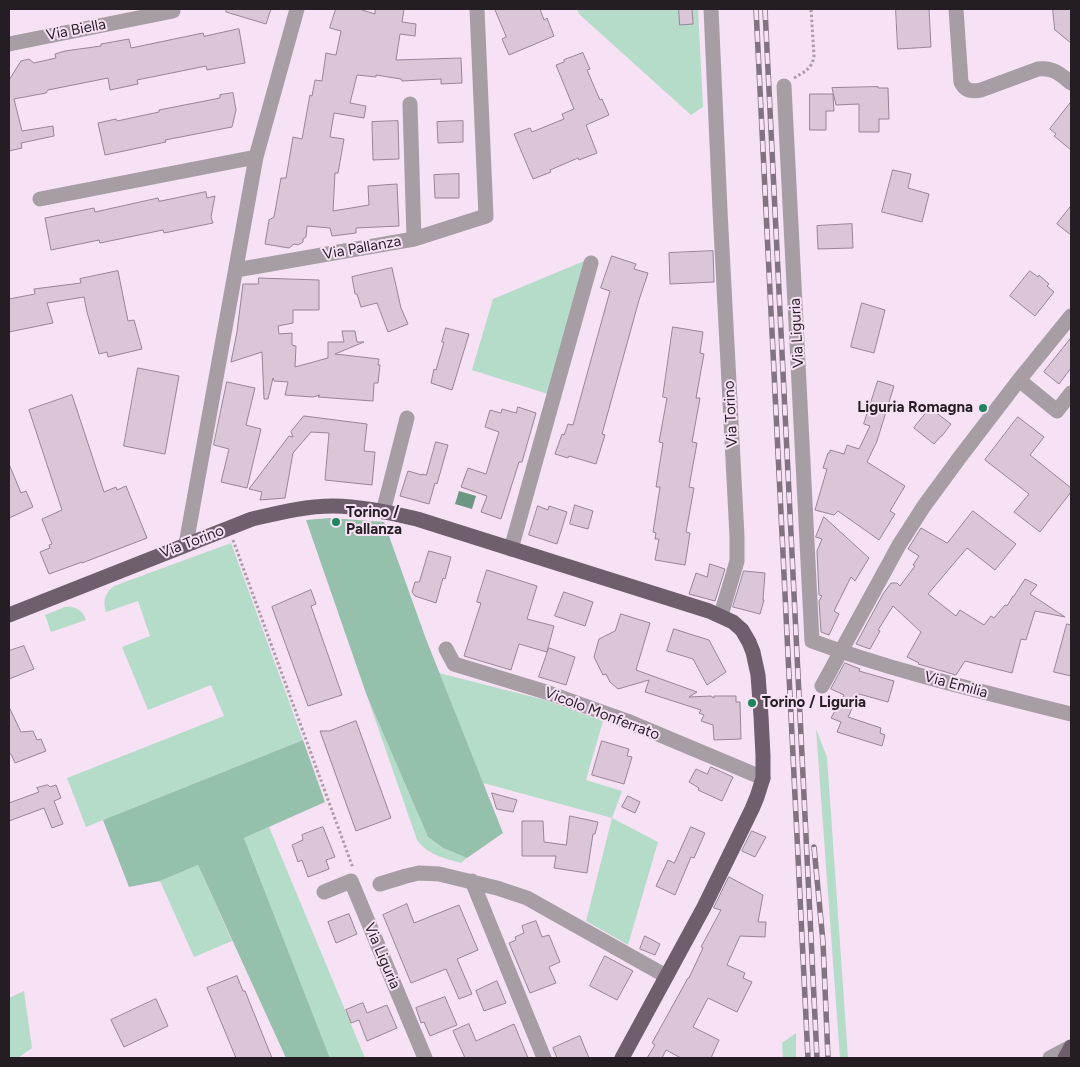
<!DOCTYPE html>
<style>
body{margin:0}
#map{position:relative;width:1080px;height:1067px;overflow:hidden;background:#f7e1f4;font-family:Figtree,sans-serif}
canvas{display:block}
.frame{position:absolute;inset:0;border:10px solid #251d24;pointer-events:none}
</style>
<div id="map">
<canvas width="1080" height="1067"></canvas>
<div class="frame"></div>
</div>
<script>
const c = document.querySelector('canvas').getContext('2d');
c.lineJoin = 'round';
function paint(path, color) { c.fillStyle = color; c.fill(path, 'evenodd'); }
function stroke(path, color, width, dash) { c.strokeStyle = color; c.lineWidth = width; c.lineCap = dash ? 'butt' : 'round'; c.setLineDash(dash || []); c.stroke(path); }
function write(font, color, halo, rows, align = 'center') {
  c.font = font + ' Figtree,sans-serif'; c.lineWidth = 4; c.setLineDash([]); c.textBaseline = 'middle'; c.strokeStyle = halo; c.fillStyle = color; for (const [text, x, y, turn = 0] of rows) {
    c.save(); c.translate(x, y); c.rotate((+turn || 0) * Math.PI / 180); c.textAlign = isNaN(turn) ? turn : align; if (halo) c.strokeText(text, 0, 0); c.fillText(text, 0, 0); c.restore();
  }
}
const green = new Path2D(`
 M577,9H698L703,107L691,115L579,14Z
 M589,259L548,394L472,370L493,299Z
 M231,543L303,740L86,827L67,778L224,716L211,685L148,710L122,647L150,636L138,601L106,612C103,602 104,593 114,586Z
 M65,607C76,606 82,610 86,620L51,632L45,615Z
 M439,673L545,700L603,721L586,780L622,791L612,818L658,842L628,945L586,921L612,818L483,783Z
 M367,696L428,837L443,848L467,858L461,863C444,858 428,855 417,840Z
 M816,729L827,757L848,1058H840Z
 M269,827L365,1058H330L244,838Z
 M198,865L232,941L194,957L160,881Z
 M24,991L32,1048L18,1058H9V998Z
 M796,1033V1058H783L782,1043Z`);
const forest = new Path2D(`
 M330,518L384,522L426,639L503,833L467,858L443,848L428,837L367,696L306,520Z
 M303,740L325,802L244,838L330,1058H286L198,865L160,881L129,887L103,820Z`);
const water = new Path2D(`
 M459,491L476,496L472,509L455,504Z`);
const building = new Path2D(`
 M227,9H271L266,24L226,12Z
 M336,9H359L375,14V9H404L402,22L416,24L415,36L400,34L396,60L461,58L462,83L441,84V79L402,81L401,79L376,75V77L357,75L350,103L366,106L364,118L334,113L330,137L344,139L338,173H335L333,211L369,205L368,186L397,184L399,226L356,228V233L332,236L330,228L307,226L306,237L303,239V242L298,245L294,244L289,248L265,244L269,220L274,217L281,178H286L293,137L302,139L310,95L312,96L315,80L322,81L326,53L336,55L341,31L330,28Z
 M495,9H540L544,20L547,18L554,36L509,55L502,39L506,37Z
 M679,9H692L693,24L680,25Z
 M896,9H929L931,47L898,49Z
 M1053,9H1071V43L1055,30Z
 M239,29L245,63L207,70L206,66L137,80L138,84L110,90L108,78L48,90L46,93L14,99L22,131L53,126L54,136L21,143L22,148L9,151V80L21,61L29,59L34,63L56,58L55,54L65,51L101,46V44L129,39L131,48L203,33L204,36Z
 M583,53L590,69L587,70L600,100L602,99L609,115L586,125L597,153L579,160L578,158L550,170L551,172L533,179L514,134L530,128L532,132L564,119L562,114L574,109L556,65L564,62V60Z
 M878,87V88H888L889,119H879V132H859V104L836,105L832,88Z
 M233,93L236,110L232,127L165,140L166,142L105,155L98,123L116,119L117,121L159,112V110L220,98V95Z
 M810,94H833L834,111H826V130H810Z
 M1071,102V150L1054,136L1056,134L1050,129Z
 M398,121L399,159L373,160L372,122Z
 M463,121V142L438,143L437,122Z
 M893,170L911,174L908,188L929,194L922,222L882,212Z
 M459,174V198H435L434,175Z
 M206,192L207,198L215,196L211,217L213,223L164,233L163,230L100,243L99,240L51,250L45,218L94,208L95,212L158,198L159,201Z
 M1071,206V235L1057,224Z
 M852,224L853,248L818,249L817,226Z
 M713,251L714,282L670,284L669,253Z
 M612,256L636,264L634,269L648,273L639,300L602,434L605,435L596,464L569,456L568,458L555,454L562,434L564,435L568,424L573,425L610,291L601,288Z
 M392,268L401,308L408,324L388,332L377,303L361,307L357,294H355L352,277Z
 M118,271L128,321L134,320L142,349L108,357L107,352L99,354L87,312L84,297L47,303L53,323L9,332V299L35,294L34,289L81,283L80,279Z
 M1030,271L1038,277L1039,275L1049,284L1047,286L1054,292L1035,316L1010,296Z
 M259,278L319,280V310H293V323L278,326L279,334L292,333V345L296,346L295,367L328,358V342H344L342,331H355L357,342H364L335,354L379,359L378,365H380L378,383H374L373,401L318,397L320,395L313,397L285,395L288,382L274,381L273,378L268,399H264L262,352L231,362L237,332L243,284H258Z
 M862,303L885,310L874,353L851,347Z
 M673,327L703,332L700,353L704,354L696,398H700L692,442L697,443L689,487L694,488L686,532L690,533L685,565L655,560L659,539H655L656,533L653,532L660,487H656L663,443L659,442L667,398L663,397Z
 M446,328L469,334L452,390L431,383L434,369L436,370L444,342H442Z
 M1071,338V368L1059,384L1044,372Z
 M138,368L179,376L165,454L124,446Z
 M878,381L894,386L877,441L867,462L905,486L890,511L895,514L879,540L838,511L834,515L815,510L827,469L823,468L828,453H830V450L844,454L847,445L859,449L870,426L864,424Z
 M227,382L255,388L246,425L261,429L247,488L221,482L229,449L214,445Z
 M72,395L104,492L116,487L117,490L126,486L147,538L82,563V562L49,574L40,552L50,548L49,545L52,544L42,519L62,510L29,410Z
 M518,407L536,413L522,462H519L501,519L481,512L487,496L461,487L468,468L486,474L499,432L485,427L490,410L501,413L502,409L516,413Z
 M930,408L951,424L942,436H941L934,444L914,428Z
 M304,416L367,424L364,451L375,452L372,485L325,480L329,433L311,432L293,453L285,498L260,500L262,492L249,489L289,436L293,437L291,432Z
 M1018,417L1044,437L1030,455L1071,488V492L1040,532L1014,512L1029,494L985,460Z
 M436,442L448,445L437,484L435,483L429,504L400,496L408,471L422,475V474L426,475Z
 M9,464L21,493L26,491L33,507L9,518Z
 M575,505L593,511L588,529L570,524Z
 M538,506L548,510L549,506L567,512L557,544L529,535Z
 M973,511L1016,544L995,570L967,548L928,594L956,616L960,610L984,625L991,616L994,618L1005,605L1007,606L1013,596H1014L1025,579L1037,585L1030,594L1065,617L1035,611L1026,640L1021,639L1012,673L965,661L956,675L918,664L919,663L907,657L921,632L893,606L878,630L880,631L870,649L856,644L883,594L891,583H897L900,586L915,566L913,565L919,556L908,549L921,528L947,543Z
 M824,517L869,558L855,581L851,577L834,611L839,614L829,635L821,632L819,601L822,596L819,595L817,551L822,539L816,537Z
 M429,551L451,557L445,579L443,578L436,603L415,596L412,592L415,582H419Z
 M710,564L725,569L715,601L689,594L696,573L707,577Z
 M487,570L537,586L527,619L554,626L547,652L519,644L511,670L464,656L481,603L477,602Z
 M744,571L765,573L763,600H764L760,614L733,607Z
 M311,590L316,604L311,606L342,695L308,706L272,607Z
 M564,592L593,602L585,626L555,616Z
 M621,614L650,623L636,670L697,692L689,697L711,696L714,698V696H736V702H740L741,739L714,740L713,725L701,721L704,715L699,713L701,710L645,692L649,680L618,689L610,682L606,674L603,675L594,657L599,639L615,631Z
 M1067,624L1071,625V676L1054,672Z
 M674,629L709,640L726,672L707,685L693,659L667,651Z
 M24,646L34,669L9,679V651Z
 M549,648L575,657L566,685L539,677Z
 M845,663L860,669L859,671L894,681L888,702L859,694L848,717L881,728L880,733L885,735L882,746L837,732L841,722L831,718L844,695L831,689Z
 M9,707L21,732L33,731L37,740L41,739L46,751L15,763L11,754H9Z
 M356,721L391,818L356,831L320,731H329Z
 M602,741L629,749L627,756L632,757L624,784L592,775Z
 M711,767L733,777L722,801L698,790L699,788L689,782L696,769L707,774Z
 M48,785L50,787L56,785L61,798L54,801L63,824L52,828L44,808L9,821V803L39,792L37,788Z
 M492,793L517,800L513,812L497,809Z
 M628,796L640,802L635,813L622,807Z
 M570,816L598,822L595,834H593L587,873L554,868L556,856H522V821H543L544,842L566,845Z
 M323,827L335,857L326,860L329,869L308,877L302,860L298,862L292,845L303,840L302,835Z
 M691,827L705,833L694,858L691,857L675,895L656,886L668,860L674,863Z
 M752,831L766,837L755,857L742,851Z
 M729,877L763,895L758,922H766L765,937L740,936L727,965L745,973L743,978L752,982L737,1012L708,998L693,1027L719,1040L711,1058H681L666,1050L662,1058H647L655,1045L652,1043L688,978H689L703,948L701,947L721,910L714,908Z
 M407,904L414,923L459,905L478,950L457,959L472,994L459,999L446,969L411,983L383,915Z
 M349,914L357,934L336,943L328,922Z
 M536,921L542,937L549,935L560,962L549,967L556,983L530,993L509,943L516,940L515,937L524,933L522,926Z
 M645,936L660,944L655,955L640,949Z
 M605,956L633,971L617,1000L590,986Z
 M237,976L243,991H245L272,1058H236L207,988Z
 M497,981L506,1003L484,1011L476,991Z
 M445,997L457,1025L430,1036L424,1022L421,1023L416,1008Z
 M156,999L168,1026L124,1047L111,1020Z
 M363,1003L367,1013L387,1005L397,1028L367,1041L359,1020L351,1023L346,1010Z
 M469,1024L476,1041L514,1024L528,1058H465L453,1031Z
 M580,1036L589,1058H557L553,1048Z`);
const path = new Path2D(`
 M794,78C804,72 812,69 814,56L811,9
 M233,540L353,868`);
const minor = new Path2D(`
 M711,9L720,210L737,536V561L721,615
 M956,9L961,82C965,91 972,92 981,90L1038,69C1053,67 1060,74 1071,83
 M9,44L173,11
 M784,86L812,641C896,672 984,692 1071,714
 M40,199L256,157
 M414,239L486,216L477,9
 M236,270L414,239L410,104
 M1019,380L1057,411L1071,393
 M383,512L407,418
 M186,544L256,157L297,9
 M511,549L591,263
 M446,649L454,664L546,692L627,721L763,778
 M822,686L899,545L924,506L960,457L1019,380L1071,316
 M472,881L544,1058
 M380,884L406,876L419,873L439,874L497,888L527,898L666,976
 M324,892L351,881L425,1058
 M1050,1058L1071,1047`);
const major = new Path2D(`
 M9,615L252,519C278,513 305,506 333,506C361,506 390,513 417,519L709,611L733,622L742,630L749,642L753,652L758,675L761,716L763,756V778L757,797L752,809L704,907L622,1058
 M1065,1058L1071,1047`);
const rail = new Path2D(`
 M756,9L808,1058
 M765,9L817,1058
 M814,847L823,942L828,1058`);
const markers = [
 [983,408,5,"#1e855f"],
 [336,522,5,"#1e855f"],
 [752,703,5,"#1e855f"]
];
const streetNames = [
 ["Via Biella",76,30,-11],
 ["Via Pallanza",362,248,-10],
 ["Via Liguria",797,333,-93],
 ["Via Torino",731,414,-93],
 ["Via Torino",192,542,-21],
 ["Via Emilia",956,685,15],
 ["Vicolo Monferrato",602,714,21],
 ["Via Liguria",382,956,67]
];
const poiNames = [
 ["Liguria Romagna",973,408,"right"],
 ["Torino /",346,513],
 ["Pallanza",346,530],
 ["Torino / Liguria",762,703]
];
paint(green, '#b5dcc9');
paint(forest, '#95c1ac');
paint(water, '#6d9783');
paint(building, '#dbc6d8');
stroke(building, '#988496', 1);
stroke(path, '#ad9baa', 3, [2.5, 2.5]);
stroke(minor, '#a79da5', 15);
stroke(major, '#6f5f6d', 15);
stroke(rail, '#817380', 5.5);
stroke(rail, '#f7e1f4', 4, [11]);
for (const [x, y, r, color] of markers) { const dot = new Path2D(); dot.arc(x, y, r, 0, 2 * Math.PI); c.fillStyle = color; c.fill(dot); stroke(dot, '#f7e1f4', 2); }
write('15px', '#251d24', '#f7e1f4', streetNames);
write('bold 15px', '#251d24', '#f7e1f4', poiNames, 'left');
</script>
